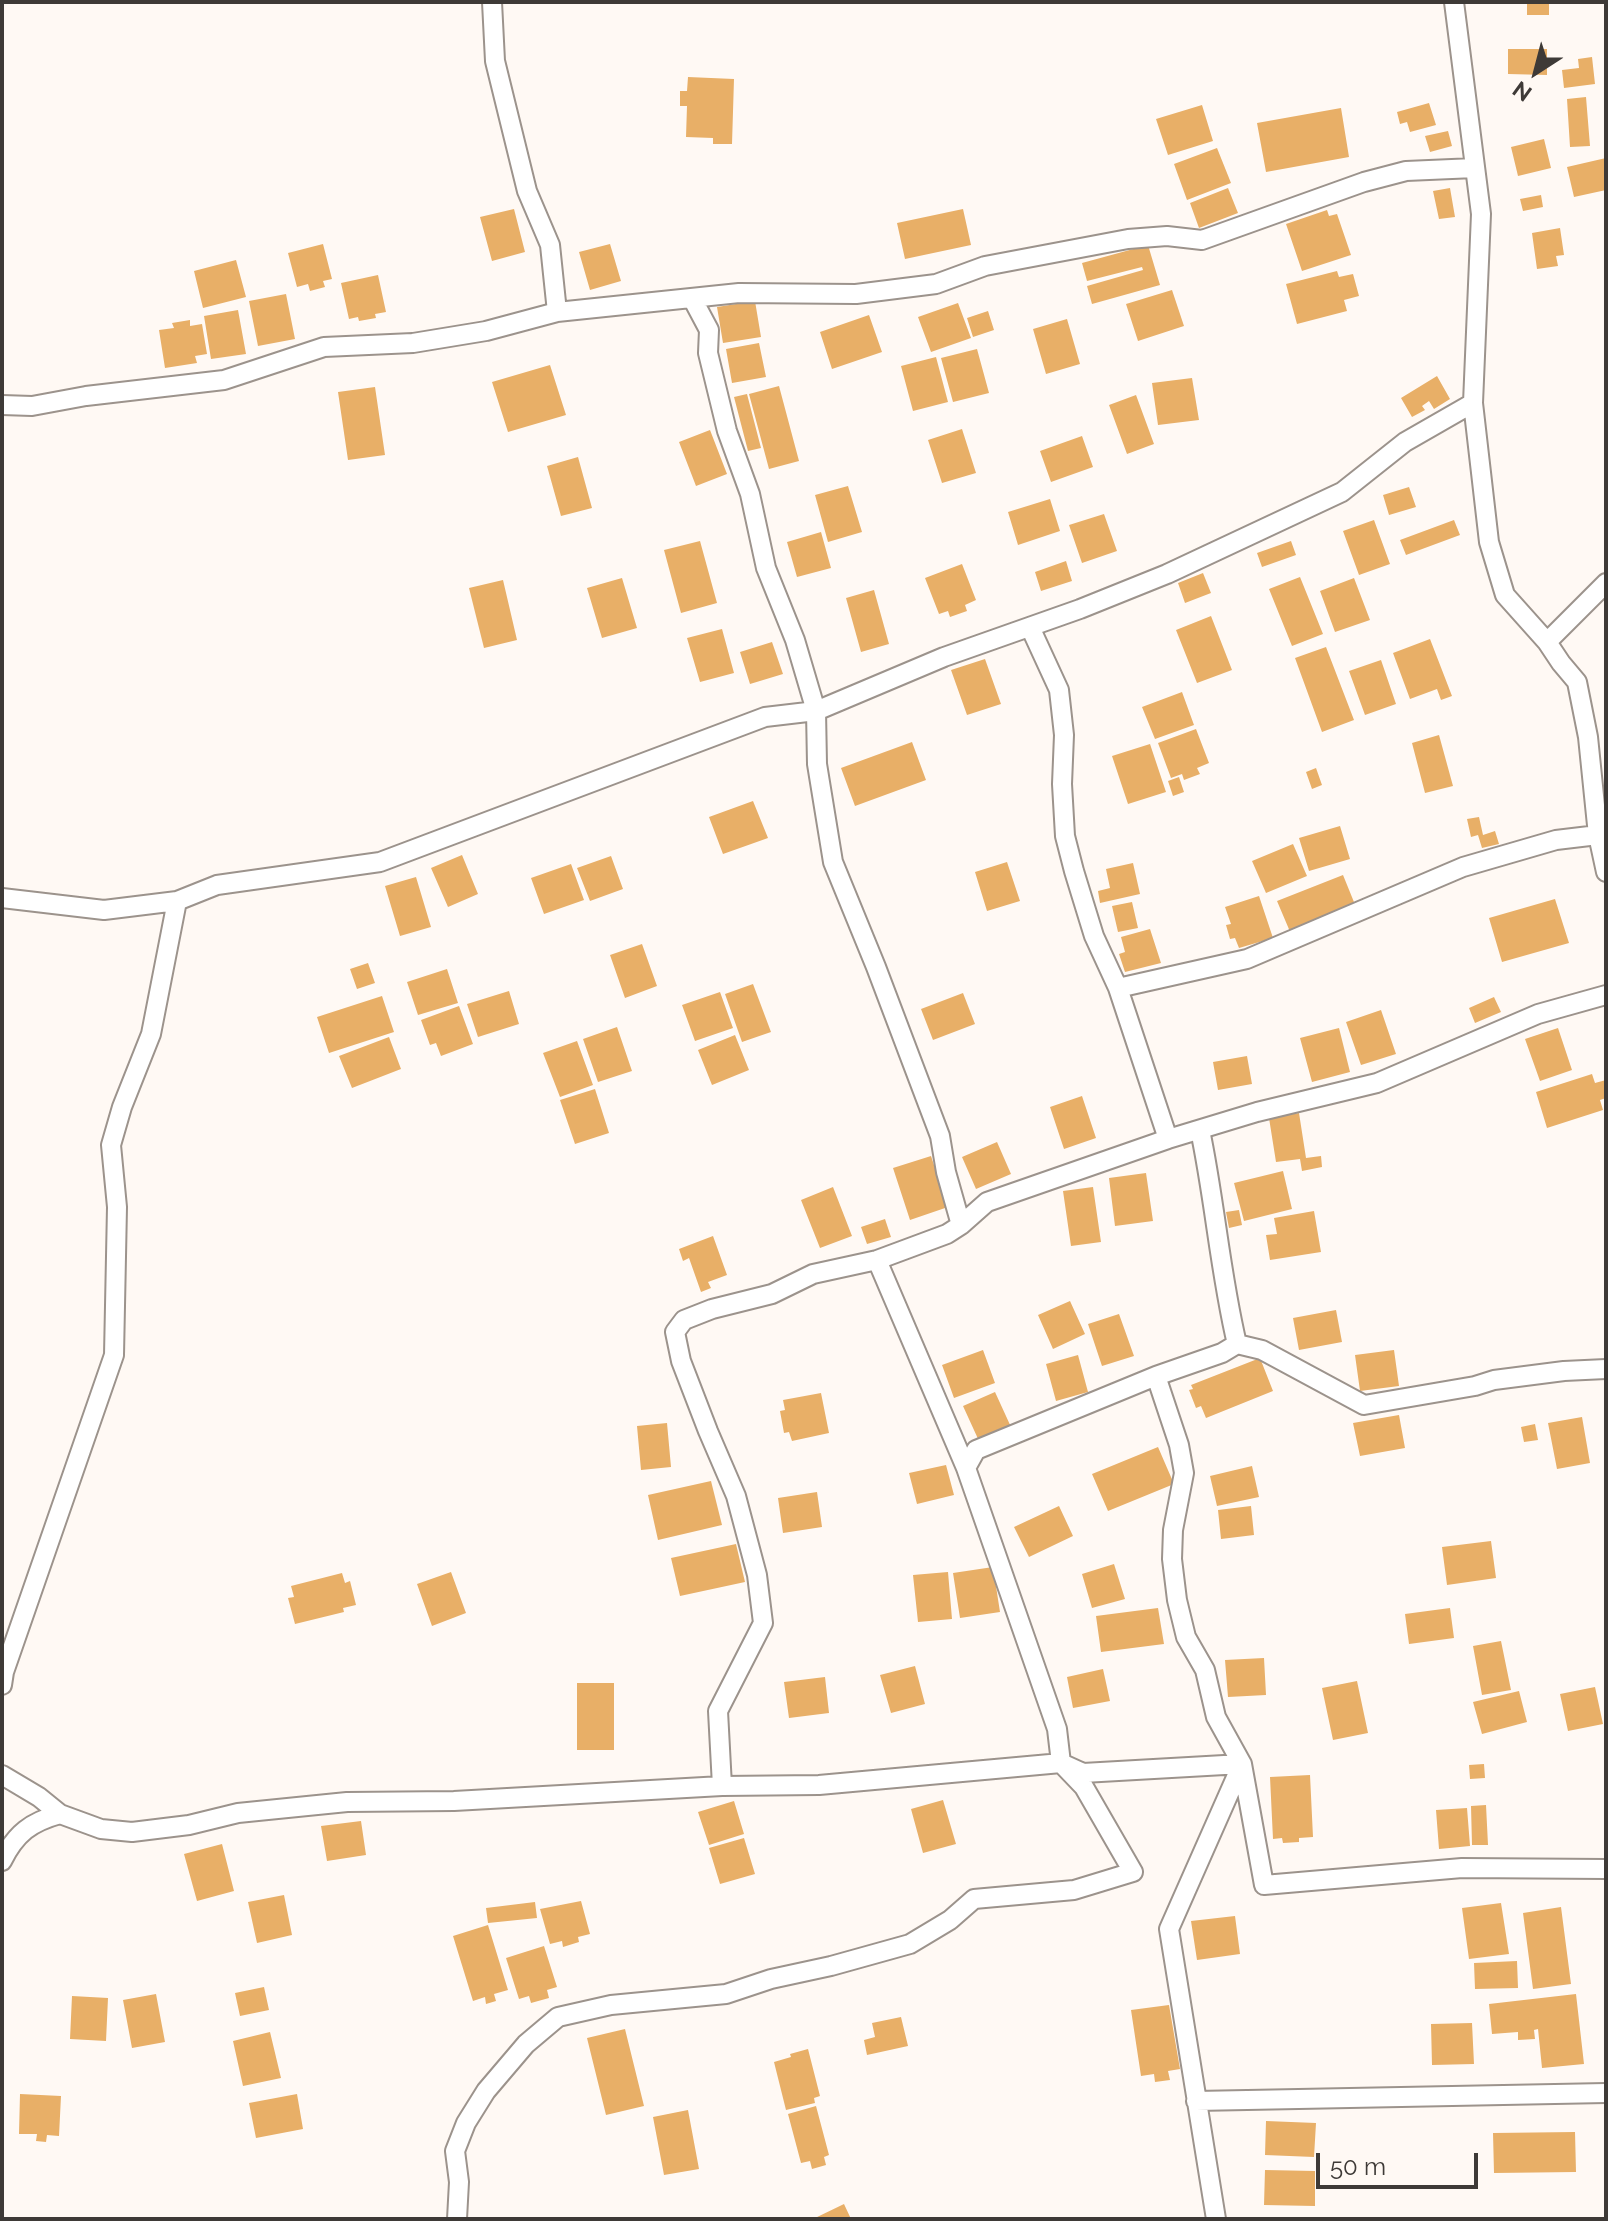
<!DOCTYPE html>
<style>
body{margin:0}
#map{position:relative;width:1608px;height:2221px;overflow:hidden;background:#fff9f4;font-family:Raleway,sans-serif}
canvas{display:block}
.frame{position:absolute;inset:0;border:4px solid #3e3a37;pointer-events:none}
.north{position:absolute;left:1496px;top:32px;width:80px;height:80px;-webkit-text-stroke:6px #fff9f4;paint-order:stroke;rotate:216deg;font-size:22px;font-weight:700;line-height:32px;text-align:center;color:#3e3a37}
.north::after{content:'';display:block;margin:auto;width:28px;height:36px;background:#3e3a37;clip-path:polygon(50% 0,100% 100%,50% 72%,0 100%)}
.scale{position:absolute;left:1316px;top:2153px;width:162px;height:36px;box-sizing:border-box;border:4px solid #3e3a37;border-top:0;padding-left:10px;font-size:24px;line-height:28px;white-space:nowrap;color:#3e3a37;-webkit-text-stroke:6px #fff9f4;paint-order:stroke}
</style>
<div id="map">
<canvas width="1608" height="2221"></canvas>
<div class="frame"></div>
<div class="north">N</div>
<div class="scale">50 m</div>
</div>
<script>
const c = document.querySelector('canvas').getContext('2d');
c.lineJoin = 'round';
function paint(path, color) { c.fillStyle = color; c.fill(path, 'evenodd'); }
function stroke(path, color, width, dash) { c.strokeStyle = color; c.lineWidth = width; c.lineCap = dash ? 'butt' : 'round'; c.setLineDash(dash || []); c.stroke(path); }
const building = new Path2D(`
 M1527,2H1549V15H1527Z
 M1508,49H1547V75L1508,74Z
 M1592,57L1595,84L1564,88L1562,70L1579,68L1578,59Z
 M688,77L734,79L732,144H713V138L686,137L687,106H680V91H687Z
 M1586,97L1590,146L1570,147L1567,99Z
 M1429,103L1436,125L1410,132L1407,122L1400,124L1397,112Z
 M1202,105L1213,141L1168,155L1156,119Z
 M1341,108L1349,157L1266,172L1257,123Z
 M1448,131L1452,146L1430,152L1425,136Z
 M1544,139L1551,168L1518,176L1511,147Z
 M1217,148L1231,183L1187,200L1174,164Z
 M1606,158V190L1574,197L1567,167Z
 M1228,188L1238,213L1199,228L1190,203Z
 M1450,188L1455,217L1439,219L1433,191Z
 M1541,195L1543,207L1523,211L1520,199Z
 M514,209L525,252L492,261L480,217Z
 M963,209L971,245L905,259L897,223Z
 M1327,210L1329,216L1337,214L1351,255L1302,271L1286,224Z
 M1560,228L1564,255L1556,256L1558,266L1537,269L1532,233Z
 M323,244L332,279L323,281L325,287L310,291L308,284L297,287L288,253Z
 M610,244L621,281L590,290L579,252Z
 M1148,245L1160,285L1092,304L1087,286L1143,270L1142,267L1087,281L1082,263Z
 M236,260L246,297L203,308L194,271Z
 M1337,271L1339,277L1353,274L1359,296L1344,300L1347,311L1297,324L1286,284Z
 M378,275L386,312L375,314L376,318L359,321L358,317L349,319L341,283Z
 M1172,290L1184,326L1138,341L1126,304Z
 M286,294L295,339L258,346L249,301Z
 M755,301L761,337L723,343L717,307Z
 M958,303L971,338L931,352L918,317Z
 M238,310L246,354L211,359L204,316Z
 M988,311L994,330L973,337L967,318Z
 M869,315L882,352L832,369L820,332Z
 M1067,319L1080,364L1046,374L1033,329Z
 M190,320V326L202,324L207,354L195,356L197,363L165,368L159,330L174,328L172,323Z
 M759,343L766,377L732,383L726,349Z
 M977,349L989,393L953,402L941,358Z
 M936,357L948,402L913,411L901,366Z
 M550,365L566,415L508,432L492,382Z
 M1437,376L1450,399L1434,409L1429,401L1422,406L1425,410L1412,417L1401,398Z
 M1192,378L1199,420L1158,425L1152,383Z
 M779,386L799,461L769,469L749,394Z
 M375,387L385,455L348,460L338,392Z
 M747,394L761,448L748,451L734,397Z
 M1136,395L1154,444L1127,454L1109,405Z
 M962,429L976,473L942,483L928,440Z
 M710,430L727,474L696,486L679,442Z
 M1082,436L1093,467L1051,482L1040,451Z
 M578,457L592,508L561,516L547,466Z
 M848,486L862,532L828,542L815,495Z
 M1409,487L1416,507L1389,515L1383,495Z
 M1050,499L1060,531L1018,545L1008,512Z
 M1104,514L1117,551L1082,563L1069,525Z
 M1374,520L1390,564L1359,575L1343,531Z
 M1454,520L1460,535L1406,555L1400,540Z
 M821,532L831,568L797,577L787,542Z
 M700,541L717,603L681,613L664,550Z
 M1291,541L1296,555L1262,567L1257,553Z
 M1066,561L1072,581L1041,591L1035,572Z
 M962,564L976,600L965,605L967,611L950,617L948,611L939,614L925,578Z
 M1203,573L1211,593L1185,603L1178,583Z
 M1300,577L1323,634L1292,646L1269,589Z
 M622,578L637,628L602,638L587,588Z
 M1354,578L1370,620L1335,632L1320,591Z
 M503,580L517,640L484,648L469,588Z
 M874,590L889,644L861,652L846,598Z
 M1211,616L1232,670L1197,683L1176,630Z
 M722,629L734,673L700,682L687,638Z
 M1430,639L1452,696L1441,700L1437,689L1410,699L1393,653Z
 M772,642L783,674L750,684L740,652Z
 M1326,647L1354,720L1322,732L1295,658Z
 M985,659L1001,704L967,715L951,670Z
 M1381,660L1396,704L1365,715L1349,671Z
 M1182,692L1194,725L1155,739L1142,707Z
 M1196,729L1209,763L1197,768L1200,774L1184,780L1182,774L1171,778L1158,743Z
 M1439,735L1453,786L1425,793L1412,743Z
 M912,742L926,780L855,806L841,768Z
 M1150,744L1166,792L1128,804L1112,756Z
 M1316,768L1322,785L1312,789L1306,772Z
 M1179,777L1184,792L1173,796L1168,781Z
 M753,801L768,838L723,854L709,817Z
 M1479,817L1483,835L1495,831L1499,844L1482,848L1478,835L1471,837L1467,819Z
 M1340,826L1350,859L1309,871L1299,838Z
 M1293,844L1307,876L1266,893L1252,861Z
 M462,855L478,894L448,907L431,868Z
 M611,856L623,889L590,901L577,868Z
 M1007,862L1020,901L987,911L975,872Z
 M1133,863L1140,894L1100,903L1098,891L1110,888L1106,869Z
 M571,864L584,900L544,914L531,878Z
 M1343,875L1356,907L1291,934L1277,901Z
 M416,877L431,927L400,936L385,886Z
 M1259,896L1273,938L1239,948L1235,938L1230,939L1226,925L1231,924L1225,907Z
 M1555,899L1569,943L1502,962L1489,918Z
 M1132,902L1138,928L1118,932L1112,906Z
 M1150,929L1161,963L1125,972L1119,954L1125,952L1121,937Z
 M642,944L657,986L625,998L610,955Z
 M368,963L375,983L357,989L350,969Z
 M447,969L458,1003L418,1015L407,982Z
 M753,984L771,1032L742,1042L725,994Z
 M509,991L519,1024L478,1037L467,1004Z
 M720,992L733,1028L695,1041L682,1005Z
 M963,993L975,1024L933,1040L921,1009Z
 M382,996L394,1032L329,1053L317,1017Z
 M1494,997L1501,1012L1475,1023L1469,1008Z
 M459,1006L473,1044L441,1056L436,1043L430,1045L421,1020Z
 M1381,1010L1396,1054L1361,1065L1346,1022Z
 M617,1027L632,1071L598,1082L583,1039Z
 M1339,1028L1350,1072L1312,1082L1300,1038Z
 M1558,1028L1572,1070L1540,1081L1525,1039Z
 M735,1035L749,1070L712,1085L698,1050Z
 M389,1037L401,1069L352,1088L339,1056Z
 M577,1041L593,1085L560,1097L543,1053Z
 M1247,1056L1252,1084L1218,1090L1213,1062Z
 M1592,1074L1595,1083L1606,1080V1098L1600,1100L1603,1110L1547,1128L1536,1092Z
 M595,1089L609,1133L575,1144L560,1100Z
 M1082,1096L1096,1138L1064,1149L1050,1107Z
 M1299,1113L1306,1158L1321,1156L1322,1167L1302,1171L1300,1159L1276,1162L1269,1118Z
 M997,1142L1011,1174L976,1189L962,1157Z
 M931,1156L948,1207L910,1220L893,1168Z
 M1283,1171L1292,1209L1244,1221L1234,1183Z
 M1146,1173L1153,1221L1115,1226L1109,1178Z
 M833,1187L852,1236L820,1248L801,1200Z
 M1093,1187L1101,1242L1071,1246L1063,1191Z
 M1239,1210L1242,1225L1229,1228L1226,1212Z
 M1314,1211L1321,1252L1270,1260L1266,1235L1277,1234L1274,1218Z
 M885,1219L891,1237L867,1244L861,1227Z
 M713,1236L727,1275L708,1282L711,1288L701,1292L689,1258L683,1261L679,1249Z
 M1070,1301L1085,1334L1053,1349L1038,1315Z
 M1336,1310L1342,1342L1299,1350L1293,1318Z
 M1119,1314L1134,1356L1102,1366L1088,1324Z
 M983,1350L995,1383L954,1398L942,1365Z
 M1394,1350L1399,1386L1360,1391L1355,1355Z
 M1078,1355L1088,1392L1056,1401L1046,1364Z
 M1260,1358L1273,1391L1206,1418L1201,1406L1196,1408L1189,1390L1193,1389L1191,1385Z
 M995,1392L1011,1427L979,1441L963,1406Z
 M821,1393L829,1433L792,1441L789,1432L784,1433L780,1411L785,1410L783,1400Z
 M1399,1415L1405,1448L1360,1456L1353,1423Z
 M1582,1417L1590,1463L1557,1469L1548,1423Z
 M667,1423L671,1467L641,1470L637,1426Z
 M1535,1424L1538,1440L1524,1442L1521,1427Z
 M1158,1447L1174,1484L1108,1511L1092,1474Z
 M946,1465L954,1495L917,1504L909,1473Z
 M1252,1466L1259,1497L1217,1506L1210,1476Z
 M711,1481L722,1525L658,1540L648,1495Z
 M817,1492L822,1527L783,1533L778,1498Z
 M1059,1506L1073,1536L1029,1557L1014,1527Z
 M1251,1506L1254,1535L1221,1539L1218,1510Z
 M1491,1541L1496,1578L1447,1585L1442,1547Z
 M736,1544L745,1582L680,1596L671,1558Z
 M1114,1564L1125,1599L1092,1608L1082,1574Z
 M993,1567L1000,1612L960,1618L953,1573Z
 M451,1572L466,1613L432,1626L417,1584Z
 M948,1572L952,1619L918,1622L913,1575Z
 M342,1573L345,1583L350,1581L356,1605L343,1608L344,1612L295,1624L288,1598L294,1597L291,1586Z
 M1158,1608L1164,1644L1101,1652L1096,1616Z
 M1450,1608L1454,1638L1409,1644L1405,1614Z
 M1501,1641L1511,1690L1482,1695L1473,1646Z
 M1264,1658L1266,1695L1228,1697L1225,1660Z
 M915,1666L925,1704L891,1713L880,1675Z
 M1103,1669L1110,1701L1073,1708L1067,1677Z
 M825,1677L829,1713L789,1718L784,1682Z
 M1357,1681L1368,1733L1333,1740L1322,1688Z
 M577,1683H614V1750H577Z
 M1595,1687L1603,1724L1568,1731L1560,1694Z
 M1519,1691L1527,1722L1482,1734L1473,1702Z
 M1484,1764L1485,1778L1470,1779L1469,1765Z
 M1310,1775L1313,1837L1299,1838V1842L1283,1843L1282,1838L1273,1839L1270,1777Z
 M943,1800L956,1844L923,1853L911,1809Z
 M734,1801L744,1834L709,1845L698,1812Z
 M1486,1805L1488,1845H1472L1471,1806Z
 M1467,1808L1470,1846L1439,1849L1436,1810Z
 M361,1821L366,1855L327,1861L321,1826Z
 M744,1838L755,1874L720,1884L709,1848Z
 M222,1844L234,1891L197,1901L184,1854Z
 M284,1895L292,1935L257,1943L248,1902Z
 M581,1901L590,1934L578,1937L579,1942L563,1947L562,1941L550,1944L540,1909Z
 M535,1902L537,1918L488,1923L486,1908Z
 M1501,1903L1509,1954L1469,1959L1462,1908Z
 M1561,1907L1571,1984L1533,1989L1523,1913Z
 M1235,1916L1240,1954L1197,1960L1191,1921Z
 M488,1925L508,1990L494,1994L496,2001L486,2004L485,1997L473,2001L453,1936Z
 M544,1946L557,1987L547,1990L549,1998L531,2003L529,1996L519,1999L506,1958Z
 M1517,1961L1518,1988L1475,1989L1474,1963Z
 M264,1987L269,2010L240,2016L235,1993Z
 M156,1994L165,2042L132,2048L123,2000Z
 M1576,1994L1584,2064L1542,2068L1538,2029L1534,2030L1535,2039L1518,2040V2032L1492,2034L1489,2004Z
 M72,1996L108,1998L106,2041L70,2039Z
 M1169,2005L1180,2069L1168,2071L1170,2080L1155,2082L1154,2074L1141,2076L1131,2010Z
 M901,2017L908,2046L867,2055L864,2040L875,2037L872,2023Z
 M1472,2023L1474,2064L1432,2065L1431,2024Z
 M625,2029L644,2106L606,2115L587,2038Z
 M270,2032L281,2078L243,2086L233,2041Z
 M808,2049L820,2096L814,2098L815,2103L786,2110L774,2062L791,2057L790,2054Z
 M20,2094L61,2096L59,2136L47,2135L46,2142L36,2141L37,2134H19Z
 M297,2094L303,2129L256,2138L249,2103Z
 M816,2106L829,2155L824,2157L826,2165L812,2169L810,2161L801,2163L788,2114Z
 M688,2110L699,2169L664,2175L653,2117Z
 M1266,2121L1316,2123L1314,2157L1265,2155Z
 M1575,2132L1576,2172L1494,2173L1493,2133Z
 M1265,2170L1315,2171V2206L1264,2205Z
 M844,2204L851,2219H813Z`);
const minor = new Path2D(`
 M492,2L495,61L527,191L550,245L557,312
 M1454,2L1481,214L1473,403L1489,542L1505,595L1547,642L1561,663L1577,682L1588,737L1598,835L1606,872
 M692,298L709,330L708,353L727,431L750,494L766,568L795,640L816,711L817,764L833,862L876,967L940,1136L946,1172L961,1225
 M2,405L32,406L86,396L224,380L324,347L413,343L486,331L557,312L739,293L856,294L936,284L985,266L1128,239L1167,236L1202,240L1364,182L1406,171L1475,168
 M1030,627L1059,690L1064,735L1062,784L1065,836L1074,871L1094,936L1118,988L1168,1139
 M1547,642L1606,583
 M2,898L104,910L177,901L217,885L380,862L765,717L816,711L944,657L1080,609L1167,574L1342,492L1405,442L1473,403
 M1118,988L1247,959L1463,867L1556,840L1598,835
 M1200,1130C1215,1201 1220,1273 1237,1344
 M1156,1376L1179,1445L1184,1473L1173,1530L1172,1559L1177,1600L1186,1637L1205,1670L1216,1717L1242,1764L1264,1885L1462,1868L1606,1869
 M966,1468L976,1450L1156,1376L1222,1353L1237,1344L1262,1350L1364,1405L1475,1386L1494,1380L1564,1371L1606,1369
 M2,1685L4,1672L114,1355L117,1207L111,1145L122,1107L151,1034L177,901
 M2,1775L39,1797L60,1814L101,1829L132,1832L189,1825L238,1813L347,1802L454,1801L722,1786L819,1785L1061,1763L1083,1773L1242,1764
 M722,1786L718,1711L763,1623L757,1575L736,1496L708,1431L681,1361L675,1332L684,1320L712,1309L772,1294L813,1274L877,1260L947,1234L961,1225L987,1202L1168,1139L1257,1112L1377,1083L1538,1014L1606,995
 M2,1861C16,1833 31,1822 60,1814
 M1196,2101L1606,2093
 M457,2219L459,2182L455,2151L466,2123L486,2091L526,2044L558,2017L611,2005L726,1994L771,1979L831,1966L910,1944L950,1920L974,1899L1074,1890L1133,1872L1084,1787L1061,1763L1057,1729L966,1468L877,1260
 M1216,2219L1169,1929L1242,1764`);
paint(building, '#e8af67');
stroke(minor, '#9c938c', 22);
stroke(minor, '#fff', 18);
</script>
